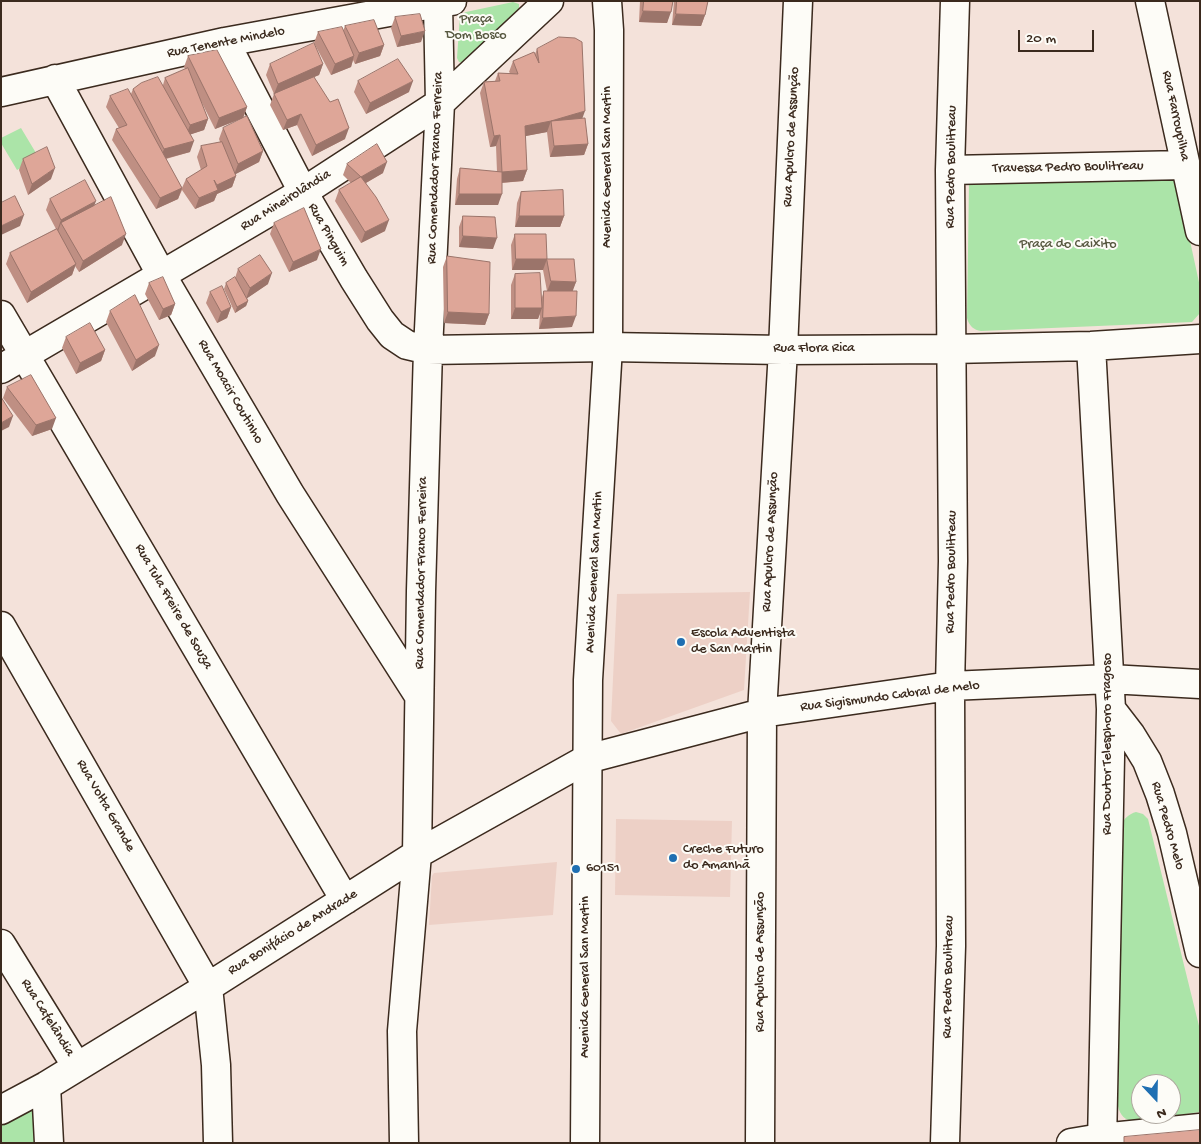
<!DOCTYPE html>
<meta charset="utf-8">
<style>
body{margin:0}
#map{position:relative;width:1201px;height:1144px;overflow:hidden;background:#f4e2da;font-family:"Gochi Hand",sans-serif}
canvas{display:block}
.frame{position:absolute;inset:0;border:2px solid #3b2a1e;pointer-events:none}
.north{position:absolute;left:1131px;top:1074px;width:50px;height:50px;box-sizing:border-box;background:#fdfcf7;border:1px solid #afa8a0;border-radius:50%;rotate:159deg;font-size:14px;font-weight:700;line-height:20px;text-align:center;color:#3b2a1e}
.north::after{content:'';display:block;margin:auto;width:18px;height:22px;background:#1f6fb2;clip-path:polygon(50% 0,100% 100%,50% 72%,0 100%)}
.scale{position:absolute;left:1018px;top:30px;width:76px;height:22px;box-sizing:border-box;border:2px solid #3b2a1e;border-top:0;padding-left:6px;font-size:15px;line-height:18px;white-space:nowrap;color:#3b2a1e;-webkit-text-stroke:4px #fdfcf7;paint-order:stroke}
</style>
<div id="map">
<canvas width="1201" height="1144"></canvas>
<div class="frame"></div>
<div class="north">N</div>
<div class="scale">20 m</div>
</div>
<script>
const c = document.querySelector('canvas').getContext('2d');
c.lineJoin = 'round';
function paint(path, color) { c.fillStyle = color; c.fill(path, 'evenodd'); }
function stroke(path, color, width, dash) { c.strokeStyle = color; c.lineWidth = width; c.lineCap = dash ? 'butt' : 'round'; c.setLineDash(dash || []); c.stroke(path); }
function write(font, color, halo, rows, align = 'center') {
  c.font = font + ' "Gochi Hand",sans-serif'; c.lineWidth = 4; c.setLineDash([]); c.textBaseline = 'middle'; c.strokeStyle = halo; c.fillStyle = color; for (const [text, x, y, turn = 0] of rows) {
    c.save(); c.translate(x, y); c.rotate((+turn || 0) * Math.PI / 180); c.textAlign = isNaN(turn) ? turn : align; if (halo) c.strokeText(text, 0, 0); c.fillText(text, 0, 0); c.restore();
  }
}
const built = new Path2D(`
 M750,592L744,690L621,734L611,721L617,594Z
 M616,819L732,821L730,897L615,895Z
 M557,862L553,915L429,925L432,876L434,873Z`);
const green = new Path2D(`
 M513,2L519,4V8L467,61L463,63L459,62L457,58L460,15L466,12Z
 M21,128L39,158L17,170L1,143V138Z
 M1174,167L1200,287V313L1192,322L981,331C974,330 969,326 967,318L969,183Z
 M1136,812L1143,814L1148,819L1200,1030V1112L1135,1121C1125,1121 1120,1115 1118,1106L1122,825C1124,818 1129,814 1136,812ZM1141,1084H1171V1114H1141Z
 M34,1105L38,1143H1V1121Z`);
const minor = new Path2D(`
 M1150,1L1200,231
 M225,42L303,192L354,279L380,320L392,335L407,345L428,350L608,347L783,350L951,349L1091,346L1200,339
 M55,79L162,276L290,494L419,696
 M1,92L225,42L438,3L452,1
 M950,170L1185,165
 M1,315L345,900
 M1091,346L1111,709L1102,1143
 M1,369L303,192L440,103L549,1
 M1,626L208,987L216,1065L218,1143
 M1111,709L1131,735L1147,761L1160,794L1172,833L1200,953
 M1,944L77,1067
 M46,1086L49,1143
 M1,1110L46,1086L208,987L417,854L587,759L762,713L950,686L1110,679L1200,684
 M404,1143L402,1031L417,854L421,591L428,350L440,103L438,3
 M760,1143L762,713L783,350L798,1
 M945,1143L951,946L950,686L953,561L950,170L955,1
 M1071,1143L1101,1138L1200,1128`);
const primary = new Path2D(`
 M585,1143L588,680L608,347L609,30L607,1`);
const wall = new Path2D(`
 M640,1H673L667,23L639,22Z
 M674,1H708L705,15L701,26L672,25Z
 M395,17L421,42L397,47L391,28Z
 M345,26L384,45L380,56L355,64L353,60L351,67L331,75L314,43L318,32L343,31Z
 M537,49L582,119L588,144L584,155L550,157L547,132L525,136L527,170L523,181L502,183L498,205H455L457,179L460,168L497,172L496,146L490,147L480,93L484,82L495,81L498,73H510L509,72L513,61L535,54Z
 M188,56L247,107L243,118L215,129L201,101L208,119L204,130L191,134L190,152L166,159L182,188L186,179L201,170L197,157L201,146L220,142L219,139L223,128L263,151L259,162L235,174L236,176L232,187L217,194L214,201L195,209L182,190L178,199L156,209L112,140L116,129L119,128L106,107L110,96L131,94L133,89L163,85L165,78L185,69L184,67Z
 M270,64H323L319,75L314,77L345,139L312,156L297,125L283,130L270,105L274,94L266,75Z
 M358,81L409,92L366,114L354,92Z
 M23,159L51,179L28,195L19,170Z
 M347,164L383,173L366,183L385,231L361,243L335,201L339,190L351,183L343,175Z
 M521,192L564,216L560,227H515L517,203Z
 M50,199L94,205L122,245L79,272L75,266L72,275L27,303L6,264L10,253L56,229L46,210Z
 M463,216L493,249L459,247V227Z
 M274,223L317,260L289,272L270,234Z
 M515,234L576,282L572,291V327L539,329L540,313L538,319H511V285L515,274L541,300L544,291H547L543,270H512L511,245Z
 M447,256L489,314L485,325L444,323L443,267Z
 M238,269L268,284L247,298L248,301L246,306L235,313L224,289L226,283L235,278Z
 M149,283L175,304L171,315L159,320L145,294Z
 M210,292L231,307L227,318L217,323L206,303Z
 M110,311L155,356L132,371L106,322Z
 M66,337L105,350L101,361L76,374L62,348Z
 M7,387L52,429L32,436L3,398Z`);
const shadedWall = new Path2D(`
 M643,11L671,12L667,23L639,22Z
 M676,14L705,15L701,26L672,25Z
 M425,31L421,42L397,47L401,36Z
 M384,45L380,56L355,64L359,53Z
 M354,56L351,67L331,75L335,64Z
 M323,64L319,75L274,94L278,84Z
 M413,81L409,92L366,114L370,103Z
 M247,107L243,118L215,129L219,118Z
 M585,111L581,122L551,121Z
 M301,114L297,125L283,130L287,120Z
 M208,119L204,130L186,136L190,125Z
 M551,121L547,132L521,137L525,126Z
 M349,128L345,139L312,156L316,145Z
 M500,135L496,146L490,147L494,136Z
 M194,141L190,152L160,160L164,149Z
 M588,144L584,155L550,157L554,146Z
 M263,151L259,162L234,175L238,164Z
 M387,162L383,173L357,188L361,177Z
 M55,168L51,179L28,195L32,184Z
 M527,170L523,181L498,183L502,172Z
 M236,176L232,187L217,194L214,201L195,209L199,198L215,192L217,185Z
 M182,188L178,199L156,209L160,198Z
 M459,194H502L498,205H455Z
 M96,201L92,212L61,223L58,231H57L61,220Z
 M24,215L20,226L1,235V226Z
 M519,216H564L560,227H515Z
 M389,220L385,231L361,243L365,232Z
 M126,234L122,245L79,272L83,261Z
 M463,236L497,238L493,249L459,247Z
 M321,249L317,260L289,272L293,262Z
 M516,259H547L543,270H512Z
 M76,264L72,275L27,303L31,292Z
 M272,273L268,284L246,299L250,288Z
 M551,281L576,282L572,293L547,292Z
 M248,301L246,306L235,313L237,307Z
 M175,304L171,315L159,320L163,309Z
 M231,307L227,318L217,323L221,312Z
 M515,308H542L538,319H511Z
 M448,312L489,314L485,325L444,323Z
 M576,316L572,327L539,329L543,318Z
 M159,345L155,356L132,371L136,360Z
 M105,350L101,361L76,374L80,363Z
 M13,416L9,427L1,431V423Z
 M56,418L52,429L32,436L36,425Z`);
const building = new Path2D(`
 M644,1H673L671,12L643,11Z
 M677,1H708L705,15L676,14Z
 M420,14L425,31L401,36L395,17Z
 M374,20L384,45L359,53L345,26Z
 M342,27L354,56L335,64L318,32Z
 M559,37L575,38L582,42L585,111L551,121L585,118L588,144L554,146L551,121L525,126L527,170L502,172V194H459L460,168L502,172L500,135L494,136L484,82L500,81L498,73L518,74L513,61L534,52L539,63L537,49Z
 M314,43L323,64L278,84L270,64Z
 M217,50L247,107L219,118L188,56Z
 M398,59L413,81L370,103L358,81Z
 M188,68L208,119L190,125L165,78Z
 M158,77L194,141L164,149L133,89L141,83Z
 M314,77L330,102L338,99L349,128L316,145L301,114L287,120L274,94Z
 M128,89L182,188L160,198L116,129L127,125L110,96Z
 M247,116L263,151L238,164L223,128Z
 M222,142L236,176L217,185L214,180L218,190L199,198L186,179L207,166L201,146Z
 M377,144L387,162L361,177L347,164Z
 M47,147L55,168L32,184L23,159Z
 M361,177L376,197L389,220L365,232L339,190Z
 M85,180L96,201L61,220L50,199Z
 M563,190L564,216H519L521,192Z
 M15,196L24,215L1,226V203Z
 M111,197L126,234L83,261L61,223Z
 M304,208L321,249L293,262L274,223Z
 M463,216L495,217L497,238L463,236Z
 M57,229L76,264L31,292L10,253Z
 M515,234H546L547,259H516Z
 M260,255L272,273L250,288L238,269Z
 M447,256L490,262L489,314L448,312Z
 M547,259H574L576,282L551,281Z
 M540,273L542,308H515V274Z
 M163,277L175,304L163,309L149,283Z
 M235,277L248,301L237,307L226,283Z
 M222,286L231,307L221,312L210,292Z
 M544,291H577L576,316L543,318Z
 M135,295L159,345L136,360L110,311Z
 M90,323L105,350L80,363L66,337Z
 M31,375L56,418L36,425L7,387Z
 M1,397L13,416L1,423Z
 M1200,1130V1143H1124V1137Z`);
const markers = [
 [681,642,5,"#1f6fb2"],
 [673,858,5,"#1f6fb2"],
 [576,869,5,"#1f6fb2"]
];
const parkNames = [
 ["Praça",476,20],
 ["Dom Bosco",476,36],
 ["Praça do Caixito",1068,245]
];
const streetNames = [
 ["Rua Tenente Mindelo",226,43,-11],
 ["Rua Farroupilha",1175,116,78],
 ["Rua Apulcro de Assunção",792,137,-87],
 ["Avenida General San Martin",608,167,-90],
 ["Rua Pedro Boulitreau",952,167,-89],
 ["Rua Comendador Franco Ferreira",436,168,-88],
 ["Travessa Pedro Boulitreau",1068,168,-1],
 ["Rua Mineirolândia",286,201,-32],
 ["Rua Pinguim",328,235,60],
 ["Rua Flora Rica",814,349],
 ["Rua Moacir Coutinho",230,392,60],
 ["Rua Apulcro de Assunção",771,542,-87],
 ["Avenida General San Martin",595,572,-87],
 ["Rua Pedro Boulitreau",952,572,-89],
 ["Rua Comendador Franco Ferreira",422,573,-89],
 ["Rua Tula Freire de Souza",173,607,60],
 ["Rua Sigismundo Cabral de Melo",890,697,-7],
 ["Rua Doutor Telesphoro Fragoso",1108,744,-90],
 ["Rua Volta Grande",105,806,60],
 ["Rua Pedro Melo",1167,826,74],
 ["Rua Bonifácio de Andrade",293,933,-32],
 ["Rua Apulcro de Assunção",761,962,-90],
 ["Avenida General San Martin",586,977,-90],
 ["Rua Pedro Boulitreau",949,977,-89],
 ["Rua Cafelândia",47,1018,58]
];
const poiNames = [
 ["Escola Adventista",691,634],
 ["de San Martin",691,650],
 ["Creche Futuro",683,850],
 ["do Amanhã",683,866],
 ["60151",586,869]
];
paint(built, '#edd0c6');
paint(green, '#abe4a8');
stroke(minor, '#3b2a1e', 31);
stroke(primary, '#3b2a1e', 31);
stroke(minor, '#fdfcf7', 28);
stroke(primary, '#fdfcf7', 28);
paint(wall, '#bf8f83');
paint(shadedWall, '#9b746a');
paint(building, '#dea698');
stroke(building, '#9b746a', 1);
for (const [x, y, r, color] of markers) { const dot = new Path2D(); dot.arc(x, y, r, 0, 2 * Math.PI); c.fillStyle = color; c.fill(dot); stroke(dot, '#fdfcf7', 2); }
write('14px', '#575840', '#fdfcf7', parkNames);
write('14px', '#3b2a1e', '#fdfcf7', streetNames);
write('14px', '#3b2a1e', '#fdfcf7', poiNames, 'left');
</script>
